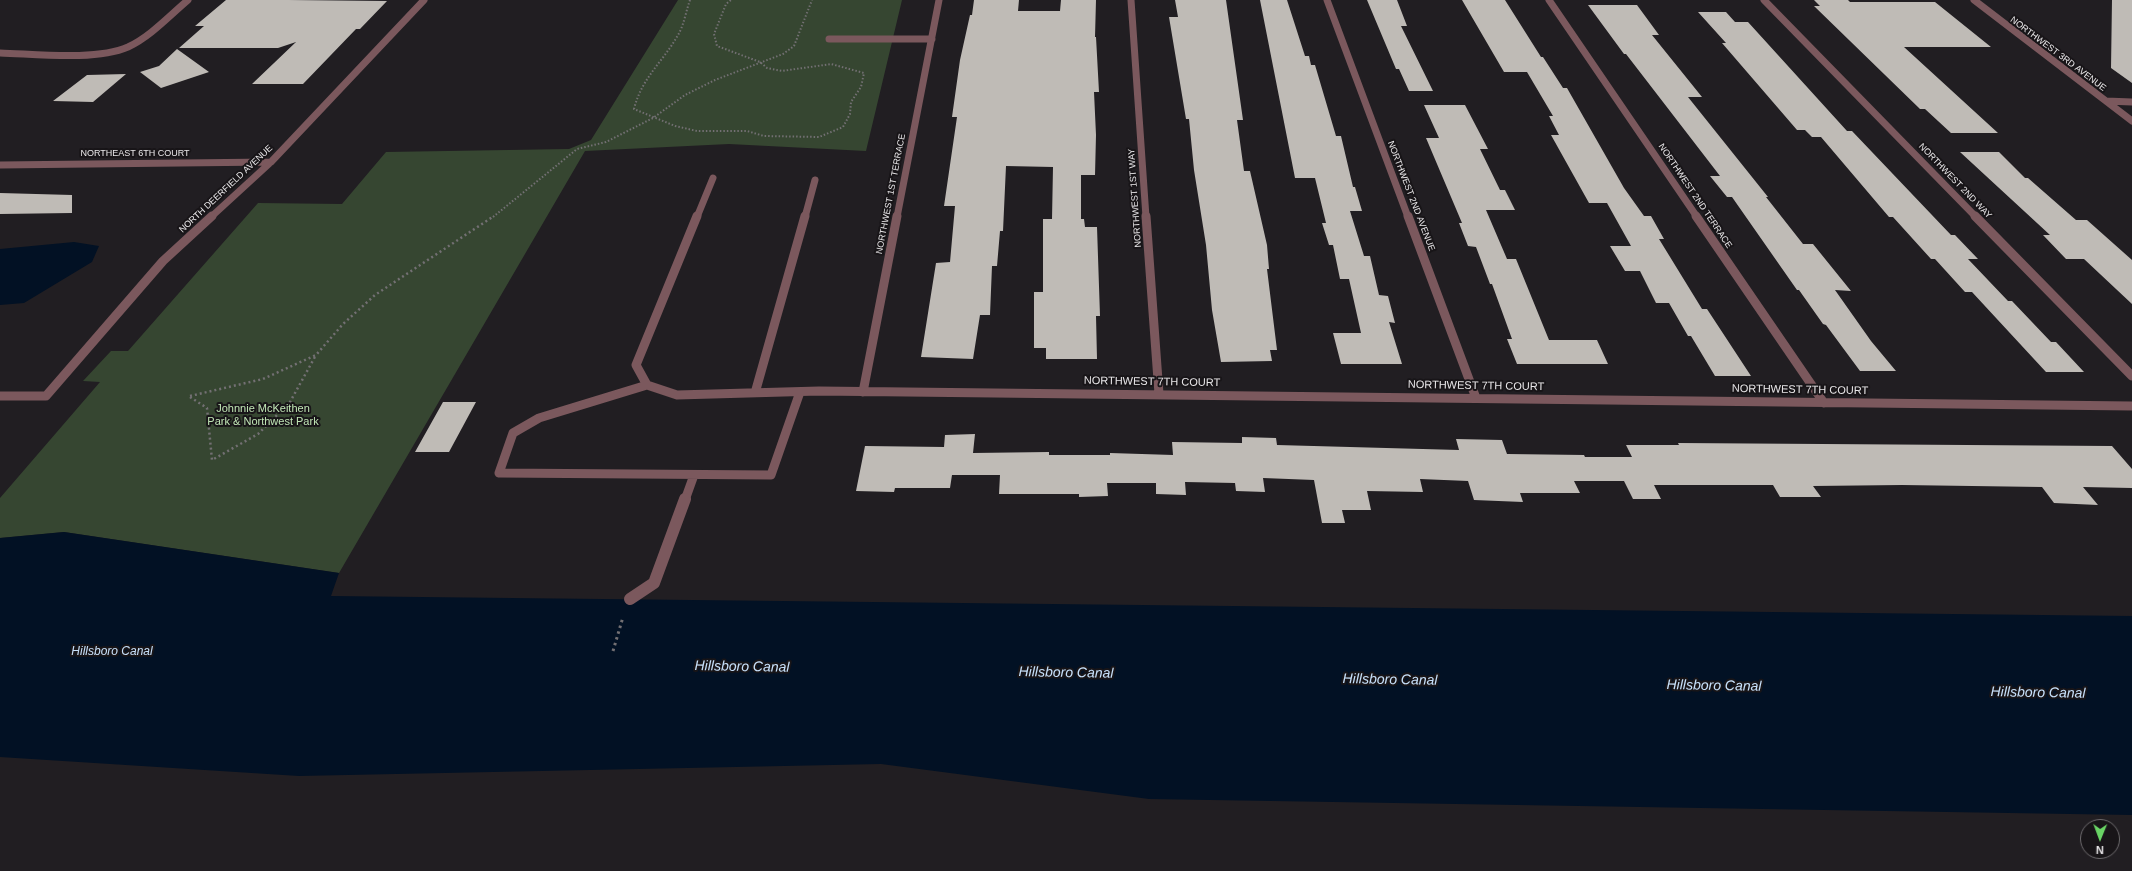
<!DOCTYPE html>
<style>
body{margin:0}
#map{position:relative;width:2132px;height:871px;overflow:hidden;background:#211e22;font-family:Arial,sans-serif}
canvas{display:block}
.north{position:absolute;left:2080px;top:819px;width:40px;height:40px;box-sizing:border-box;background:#181518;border:1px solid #6c696c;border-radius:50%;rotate:181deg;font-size:11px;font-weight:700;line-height:16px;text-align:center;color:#e9e7e9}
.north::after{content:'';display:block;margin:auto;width:14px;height:18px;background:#69d465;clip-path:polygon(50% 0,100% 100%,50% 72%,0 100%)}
</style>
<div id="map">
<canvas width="2132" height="871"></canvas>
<div class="north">N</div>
</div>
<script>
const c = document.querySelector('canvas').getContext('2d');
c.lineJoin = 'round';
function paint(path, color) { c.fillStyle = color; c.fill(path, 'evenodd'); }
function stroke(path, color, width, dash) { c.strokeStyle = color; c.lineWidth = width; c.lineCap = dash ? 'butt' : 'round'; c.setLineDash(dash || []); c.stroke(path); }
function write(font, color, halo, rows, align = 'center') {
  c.font = font + ' Arial,sans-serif'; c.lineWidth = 4; c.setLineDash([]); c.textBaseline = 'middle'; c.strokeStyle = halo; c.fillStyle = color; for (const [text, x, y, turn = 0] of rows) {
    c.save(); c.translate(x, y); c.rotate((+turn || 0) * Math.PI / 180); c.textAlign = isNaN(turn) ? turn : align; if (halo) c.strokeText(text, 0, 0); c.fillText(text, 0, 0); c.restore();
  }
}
const green = new Path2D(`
 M678,0H902L866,151L729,144L585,151L339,573L64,532L0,538V498L100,382L83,381L111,351H128L258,203L342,204L386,152L569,149L591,140Z`);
const water = new Path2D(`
 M74,242L99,246L92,262L24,303L0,305V249Z
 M64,532L339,573L331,596L2132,616V815L1149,799L881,764L299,776L0,757V538Z`);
const building = new Path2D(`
 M226,0H289L387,1L360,29H356L303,84H252L296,42L278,48H179L204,26H195Z
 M974,0H1019L1018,11H1060L1061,0H1096L1095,37H1096L1099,92H1094L1096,135L1095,175H1081V219H1084L1085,227H1097L1100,316H1096L1097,359H1046V348H1034V292H1043V219H1052L1053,167L1006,166L1003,231H1000L997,266H992L990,315H980L973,359L921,357L936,263L950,262L955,206H944L957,117H952L960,60L970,15H972Z
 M1175,0H1226L1243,120H1237L1244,171H1250L1267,245L1269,269H1267L1277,350H1270L1272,361L1221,362L1212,310L1206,245L1194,170L1189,119H1186L1169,17H1178Z
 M1260,0H1287L1305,56H1309L1311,65H1315L1336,136H1341L1353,187H1355L1362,211H1350L1364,256H1370L1379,295L1388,296L1395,323L1389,322L1402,364H1341L1333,333H1361L1349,279H1340L1333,245H1329L1322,223H1326L1315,178H1295Z
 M1367,0H1397L1407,26H1401L1433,91H1409L1399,69H1396Z
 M1462,0H1505L1541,57H1543L1563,88H1567L1624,188L1644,216H1651L1664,239H1659L1702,309H1707L1751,376H1715L1691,336H1688L1669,303H1656L1640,271H1625L1610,246H1631L1607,203H1589L1551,135H1559L1549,116H1553L1527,72H1504Z
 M1814,0H1848L1850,2H1935L1991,47H1904L1998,133H1951L1925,109H1920L1814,6H1820Z
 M2112,0H2132V83L2111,68Z
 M1588,5H1637L1659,35H1652L1702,97H1688L1768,197H1766L1803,244H1813L1851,291L1835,290L1871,341L1896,371H1860L1826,325L1823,324L1799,290H1797L1732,197H1727L1710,176H1720L1626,54H1624Z
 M1698,12H1726L1735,22H1748L1847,131H1852L1951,235H1955L1978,259H1968L2008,301H2012L2051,342H2056L2084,372H2046L1972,292H1965L1935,259H1931L1893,217H1889L1821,137H1812L1805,130H1797L1722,43H1726Z
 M177,49L209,72L161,88L140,72L159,66Z
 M126,74L93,102L53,101L87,75Z
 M1424,105H1465L1488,149H1480L1500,190H1505L1515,210H1486L1507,259H1516L1549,340H1597L1608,364H1517L1507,339H1512L1492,284H1490L1476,247L1468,246L1459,223H1462L1426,138H1439Z
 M1960,152H1999L2025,178H2028L2076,220H2087L2132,260V304L2084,259H2066L2043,235H2050Z
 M0,193L72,195V213L0,214Z
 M443,402H476L449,452H415Z
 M975,434L973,453L1049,452V455H1110V453L1173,455L1172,442L1242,443V437L1276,438L1277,445L1459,450L1456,439L1502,440L1507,454L1584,455L1585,457H1632L1626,445H1679L1678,443L2112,446L2132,469V488L2083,487L2098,505L2054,503L2042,487L1902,485L1813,486L1821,497H1780L1773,485H1654L1661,499H1633L1624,481H1574L1580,493H1520L1523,502L1474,500L1468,481L1420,479L1423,492L1367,491L1371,510H1342L1345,523H1322L1314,480L1263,478L1265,492L1236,491L1235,483L1185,482L1186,495L1156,494V483H1107L1108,496L1079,497V494H999L1000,475H952L950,488H895L894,492L856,491L865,446L944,447L945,435Z`);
const pathFar2 = new Path2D(`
 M690,0C686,11 684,25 678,35C663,62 642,77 634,109L675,126L697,131H747L764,136L819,137L843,127L850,114L851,102L861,87L864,73L831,64L782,71L767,68L760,62L717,46L714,34L726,4L731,0
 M493,217L577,149L606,142L653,118L685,95L715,80L783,54L794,46L812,0`);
const pathFar1 = new Path2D(`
 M190,396L263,379L316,355L343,324L375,295L494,216
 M190,397L207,408L212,460L258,434L290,402L316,355`);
const path = new Path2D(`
 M613,651L623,617`);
const minorFar2 = new Path2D(`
 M1131,0L1146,217
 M1327,0L1408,217
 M1549,0L1697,217
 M1764,0L1976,217
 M1974,0L2132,121
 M829,39H932
 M0,53C36,54 96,61 128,47C151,36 169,16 188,0
 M2106,101L2132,102
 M0,165L271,162
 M211,217L271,162L424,0
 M697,217L713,178
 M805,217L815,180
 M897,217L939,0`);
const minorFar1 = new Path2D(`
 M697,216L636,365L647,385L677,395L819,391L2132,406
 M1146,216L1159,394
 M1408,216L1476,398
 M1696,216L1824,403
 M1975,216L2132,376
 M647,385L539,418L513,433L499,473L771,475L800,392
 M863,392L897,216
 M755,393L805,216
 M0,396H46L163,261L212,216
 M685,500L694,475`);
const minor = new Path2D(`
 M630,599L654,583L685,499`);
const farStreetnames = [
 ["NORTHWEST 3RD AVENUE",2058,54,37],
 ["NORTHEAST 6TH COURT",135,154],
 ["NORTHWEST 2ND WAY",1955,181,46],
 ["NORTH DEERFIELD AVENUE",226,189,-43],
 ["NORTHWEST 1ST TERRACE",891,194,-79],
 ["NORTHWEST 2ND AVENUE",1411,196,69],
 ["NORTHWEST 2ND TERRACE",1695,196,56],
 ["NORTHWEST 1ST WAY",1135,198,-94]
];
const streetNames = [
 ["NORTHWEST 7TH COURT",1152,382,1],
 ["NORTHWEST 7TH COURT",1476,386,1],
 ["NORTHWEST 7TH COURT",1800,390,1]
];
const parkNames = [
 ["Johnnie McKeithen",263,409],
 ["Park & Northwest Park",263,422]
];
const waterNames = [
 ["Hillsboro Canal",112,652]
];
const nearWaternames = [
 ["Hillsboro Canal",742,667,1],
 ["Hillsboro Canal",1066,673,1],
 ["Hillsboro Canal",1390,680,1],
 ["Hillsboro Canal",1714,686,1],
 ["Hillsboro Canal",2038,693,1]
];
paint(green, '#364631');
paint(water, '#021124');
paint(building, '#bfbbb6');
stroke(pathFar2, '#737073', 2, [1.5, 2]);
stroke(pathFar1, '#737073', 2.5, [2, 3]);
stroke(path, '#737073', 3, [2.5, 3.5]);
stroke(minorFar2, '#7b585d', 7);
stroke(minorFar1, '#7b585d', 9);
stroke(minor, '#7b585d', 12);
write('9px', '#e9e7e9', '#181518', farStreetnames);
write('11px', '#e9e7e9', '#181518', streetNames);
write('11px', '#c0e5b5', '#181518', parkNames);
write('italic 12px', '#c7e0fa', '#181518', waterNames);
write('italic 14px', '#c7e0fa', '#181518', nearWaternames);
</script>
